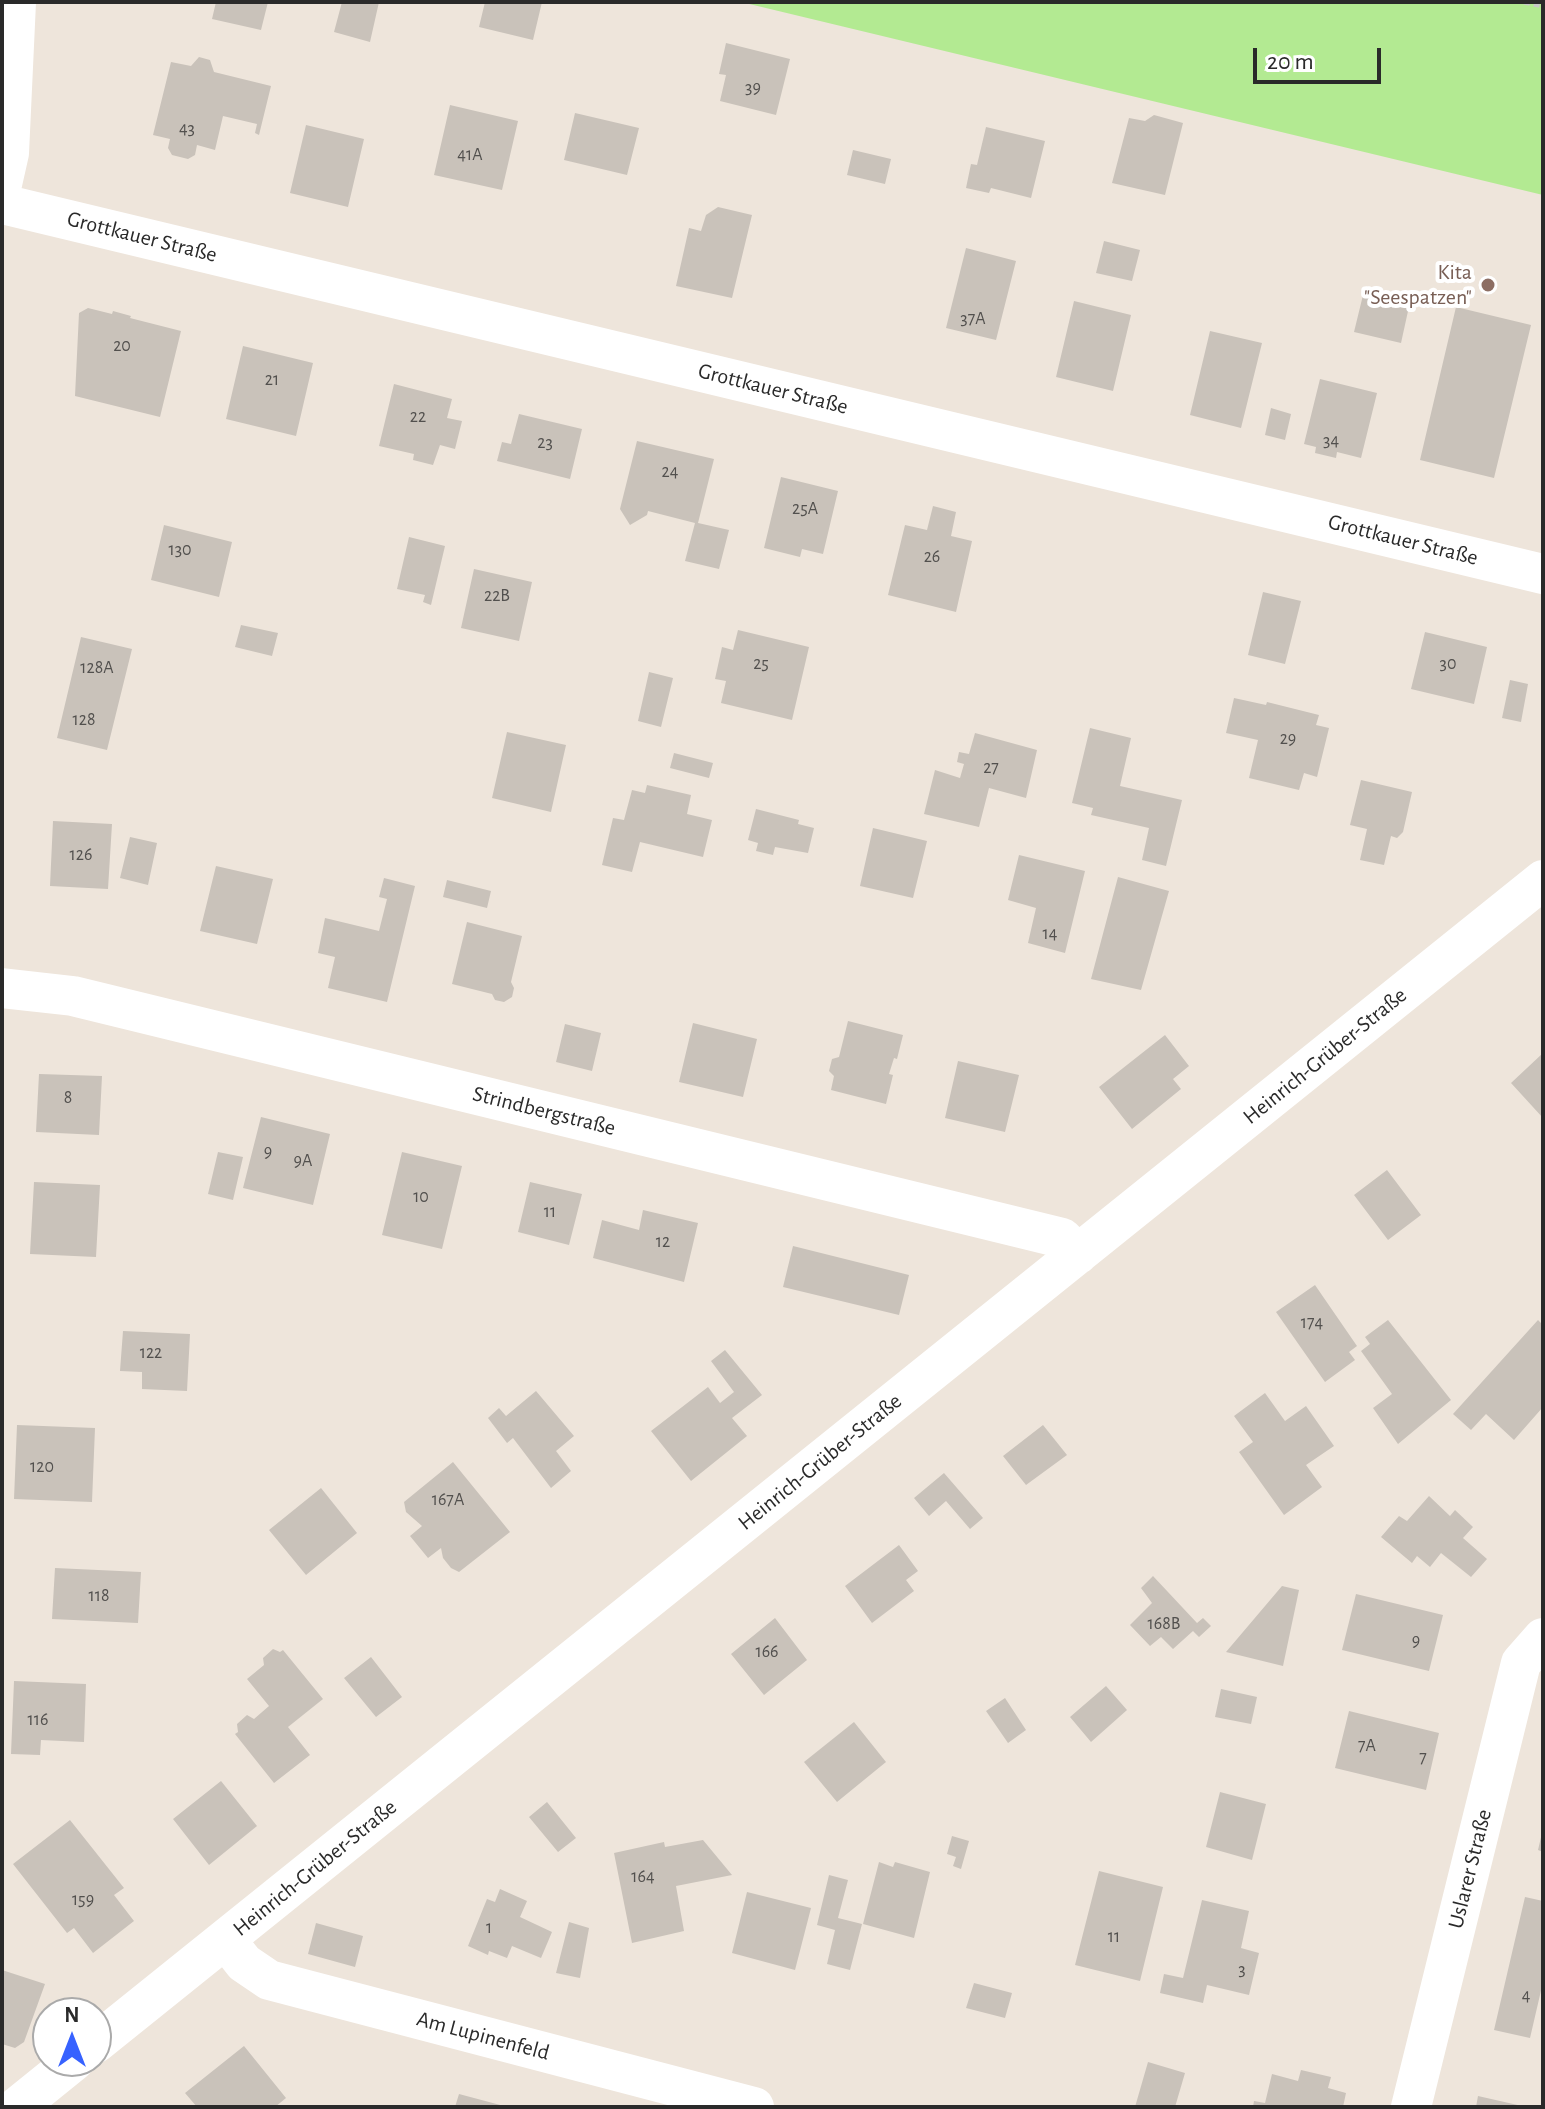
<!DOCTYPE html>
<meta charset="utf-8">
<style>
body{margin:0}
#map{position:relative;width:1545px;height:2109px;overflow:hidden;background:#eee5db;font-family:"Alegreya Sans",sans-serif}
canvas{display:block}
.frame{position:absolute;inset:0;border:4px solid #2a2a2a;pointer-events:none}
.north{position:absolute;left:32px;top:1997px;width:80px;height:80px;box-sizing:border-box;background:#fff;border:2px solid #aaa;border-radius:50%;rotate:0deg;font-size:22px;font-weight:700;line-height:32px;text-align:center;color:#2a2a2a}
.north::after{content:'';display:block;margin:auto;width:28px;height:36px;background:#3762ff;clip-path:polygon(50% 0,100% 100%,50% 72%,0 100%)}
.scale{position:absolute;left:1253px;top:48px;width:128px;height:36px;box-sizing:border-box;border:4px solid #2a2a2a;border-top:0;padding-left:10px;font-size:24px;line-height:28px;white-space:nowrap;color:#2a2a2a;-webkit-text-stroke:6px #fff;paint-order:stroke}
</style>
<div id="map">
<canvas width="1545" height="2109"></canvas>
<div class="frame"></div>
<div class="north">N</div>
<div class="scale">20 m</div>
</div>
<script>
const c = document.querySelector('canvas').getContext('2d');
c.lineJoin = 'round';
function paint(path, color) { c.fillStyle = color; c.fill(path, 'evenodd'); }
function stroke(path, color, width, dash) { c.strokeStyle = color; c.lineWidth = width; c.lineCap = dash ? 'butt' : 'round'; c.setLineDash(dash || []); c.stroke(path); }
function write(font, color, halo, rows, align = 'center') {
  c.font = font + ' "Alegreya Sans",sans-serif'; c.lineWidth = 8; c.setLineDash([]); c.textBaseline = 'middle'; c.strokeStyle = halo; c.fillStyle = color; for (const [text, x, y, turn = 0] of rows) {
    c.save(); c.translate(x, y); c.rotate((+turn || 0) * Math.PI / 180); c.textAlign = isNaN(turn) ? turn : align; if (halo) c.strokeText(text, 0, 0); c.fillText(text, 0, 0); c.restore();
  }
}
const green = new Path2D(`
 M741,2H1543V195Z`);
const building = new Path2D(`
 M216,2H268L261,30L212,19Z
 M342,2H379L370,42L334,32Z
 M485,2H542L533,40L479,27Z
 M726,43L790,59L776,115L720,101L726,75L719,74Z
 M199,57L210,60L214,72L271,86L259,135L255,133L257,124L223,116L215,150L197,145L195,155L188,159L172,155L168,148L170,139L153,135L171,62L191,66Z
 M450,105L518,121L502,190L434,175Z
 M575,113L639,128L627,175L564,160Z
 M1154,115L1183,123L1165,195L1112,183L1129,118L1145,121Z
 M306,125L364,139L348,207L290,193Z
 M986,127L1045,141L1031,198L991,188L989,193L966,188L971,164L977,165Z
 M853,150L891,159L885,184L847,175Z
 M718,207L752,215L732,298L676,286L689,228L701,231L706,215Z
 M1104,241L1140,250L1132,281L1096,273Z
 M966,248L1016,261L996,340L946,328Z
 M1364,291L1410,302L1401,343L1354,332Z
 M1074,301L1131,315L1113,391L1056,377Z
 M1456,307L1531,325L1494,478L1420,460Z
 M88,308L112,314L113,311L131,316L130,318L181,331L160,417L75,396L79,313Z
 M1210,331L1262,343L1241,428L1190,415Z
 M243,346L313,363L296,436L226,419Z
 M1320,379L1377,393L1361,458L1337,452L1336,458L1315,453L1316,447L1304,444Z
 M394,384L452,399L447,418L462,421L455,449L440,445L433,465L413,460L414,454L379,446Z
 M1271,408L1291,414L1285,440L1265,435Z
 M519,414L582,429L570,479L497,461L502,442L511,444Z
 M637,441L714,459L698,523L729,530L719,569L685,561L695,523L648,511L647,515L630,525L620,509Z
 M781,477L838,491L823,554L802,549L800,557L764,548Z
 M933,506L956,512L951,536L972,541L956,612L888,595L905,525L927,530Z
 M164,525L232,542L219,597L151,580Z
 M409,537L445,546L431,605L423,602L425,595L397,589Z
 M474,569L532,582L519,641L461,628Z
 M1263,592L1301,601L1285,664L1248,655Z
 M241,625L278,633L272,656L235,647Z
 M738,630L809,647L792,720L721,703L726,681L715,679L722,647L733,650Z
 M1425,632L1487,647L1474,704L1411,689Z
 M81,637L132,649L107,750L57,738Z
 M649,672L673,678L661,727L638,721Z
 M1510,680L1528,684L1521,722L1502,718Z
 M1234,698L1266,705L1267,702L1319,715L1316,725L1329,728L1317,777L1304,773L1299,790L1249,778L1258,740L1226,733Z
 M1090,728L1131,738L1120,786L1182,800L1166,866L1142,860L1149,828L1091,815L1093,808L1072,803Z
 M507,732L566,745L551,812L492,798Z
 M975,733L1037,750L1026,798L989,788L979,827L924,814L935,770L960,778L964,764L957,762L959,752L969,754Z
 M674,753L713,763L709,778L670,768Z
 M1361,780L1412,792L1403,832L1397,838L1391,836L1384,865L1360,860L1367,829L1350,825Z
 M647,785L691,795L687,814L712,820L703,857L640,842L632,872L602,865L613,818L624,820L632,790L645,793Z
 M756,809L799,820L798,824L814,828L808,853L775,847L773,855L756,851L758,843L748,840Z
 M53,821L112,824L108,889L50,886Z
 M873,828L927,841L913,898L860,886Z
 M130,837L157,843L148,885L120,878Z
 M1019,855L1085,871L1065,953L1028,943L1036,908L1008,900Z
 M216,866L273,879L257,944L200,931Z
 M1118,877L1169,891L1141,990L1091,979Z
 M384,878L415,886L387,1002L328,988L335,957L318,953L325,918L379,931L387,899L379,897Z
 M447,880L491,891L487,908L443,897Z
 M467,922L522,936L511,982L514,988L512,997L504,1002L495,1000L492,994L452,984Z
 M848,1021L903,1035L897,1059L894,1058L889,1074L893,1075L886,1104L831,1090L834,1076L829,1071L832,1059L839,1057Z
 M693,1023L757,1039L743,1097L679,1082Z
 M565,1024L601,1033L592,1071L556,1062Z
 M1165,1035L1189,1066L1173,1079L1181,1089L1132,1129L1099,1087Z
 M1543,1053V1118L1511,1083Z
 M958,1061L1019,1075L1005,1132L945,1118Z
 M39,1074L102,1076L99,1135L36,1132Z
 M261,1117L330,1134L313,1205L243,1188Z
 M218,1152L243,1157L233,1200L208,1194Z
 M402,1152L462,1166L442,1249L382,1235Z
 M1387,1170L1421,1215L1388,1240L1354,1195Z
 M34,1182L100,1185L96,1257L30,1254Z
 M530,1182L582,1194L569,1245L518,1232Z
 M643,1210L698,1223L684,1282L593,1258L602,1220L639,1230Z
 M793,1246L909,1275L899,1315L783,1287Z
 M1315,1285L1357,1346L1349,1352L1355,1360L1325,1382L1276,1312Z
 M1388,1320L1451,1400L1398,1444L1373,1408L1392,1394L1361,1351L1370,1344L1365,1337Z
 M1538,1320L1543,1325V1407L1514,1440L1486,1414L1471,1430L1453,1414Z
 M123,1331L190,1334L187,1391L142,1389V1372L120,1371Z
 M725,1350L762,1395L732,1418L747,1436L691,1481L651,1431L708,1387L720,1403L734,1392L711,1361Z
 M536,1391L574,1436L556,1451L571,1471L551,1488L513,1438L507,1443L488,1418L499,1408L506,1416Z
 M1265,1393L1285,1421L1306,1406L1334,1446L1306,1465L1322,1487L1284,1515L1239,1452L1253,1442L1234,1416Z
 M17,1425L95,1428L92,1502L14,1499Z
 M1043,1425L1067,1455L1026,1485L1003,1456Z
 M453,1462L510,1532L459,1572L451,1568L443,1558L441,1548L428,1558L410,1536L422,1526L406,1512L404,1502Z
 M944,1473L983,1518L970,1529L946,1501L929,1516L914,1498Z
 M321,1488L357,1533L306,1575L269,1530Z
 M1429,1496L1450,1516L1455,1510L1473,1527L1463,1538L1487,1559L1471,1577L1441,1553L1430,1567L1417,1556L1412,1563L1381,1537L1399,1516L1407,1521Z
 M899,1545L918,1571L906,1580L914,1591L872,1623L845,1586Z
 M55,1568L141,1572L138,1623L52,1619Z
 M1153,1576L1197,1623L1203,1618L1211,1626L1199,1637L1193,1631L1173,1649L1161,1637L1150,1646L1130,1625L1152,1603L1141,1588Z
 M1282,1586L1299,1590L1283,1666L1226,1652Z
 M1356,1594L1443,1615L1429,1671L1342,1650Z
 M775,1618L807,1660L764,1695L731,1654Z
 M273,1649L280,1652L283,1650L323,1699L288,1727L310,1755L274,1783L235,1734L238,1732L237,1724L247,1715L254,1719L269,1706L247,1679L264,1665L263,1658Z
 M371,1657L402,1697L376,1717L344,1678Z
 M14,1681L86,1684L84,1742L41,1740L40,1755L11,1754Z
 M1106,1686L1127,1710L1091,1742L1070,1717Z
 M1221,1689L1257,1697L1251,1724L1215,1717Z
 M1005,1698L1026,1730L1008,1743L986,1711Z
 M1349,1711L1439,1733L1426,1790L1335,1768Z
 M854,1722L886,1762L837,1802L804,1762Z
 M221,1781L257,1826L209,1865L173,1819Z
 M1220,1792L1266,1804L1252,1860L1206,1847Z
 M547,1802L576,1838L558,1852L529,1817Z
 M70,1820L124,1888L114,1895L134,1921L93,1953L74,1928L67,1933L13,1864Z
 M1542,1833H1543V1852L1538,1850Z
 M952,1836L969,1841L961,1869L953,1866L956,1857L947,1854Z
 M703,1840L732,1875L676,1886L684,1931L632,1943L614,1853L664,1842L665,1847Z
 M879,1862L893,1867L895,1862L930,1872L914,1938L863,1924Z
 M1099,1871L1163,1887L1140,1981L1075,1965Z
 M829,1875L848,1880L838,1918L862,1924L850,1970L827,1964L835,1930L817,1925Z
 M500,1889L527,1901L520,1917L552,1932L541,1958L512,1946L507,1958L489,1951L488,1955L468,1946L487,1899L495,1902Z
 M747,1892L811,1908L795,1970L732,1953Z
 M1525,1897L1543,1901V1982L1530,2038L1494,2030Z
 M1202,1900L1249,1911L1241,1948L1259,1953L1249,1995L1207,1985L1203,2003L1160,1993L1164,1974L1183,1978Z
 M569,1922L589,1928L580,1978L556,1973Z
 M316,1923L363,1936L355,1967L308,1954Z
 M2,1970L45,1984L24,2042L15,2048L2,2044Z
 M974,1983L1012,1993L1005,2018L966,2008Z
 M244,2046L286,2098L275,2107H197L185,2093Z
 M1148,2062L1185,2073L1175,2107H1135Z
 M1301,2070L1331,2077L1328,2088L1346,2093L1343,2107H1253L1254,2101L1265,2103L1272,2074L1298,2081Z
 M459,2094L504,2106V2107H455Z
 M1478,2096L1522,2106V2107H1476Z`);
const path = new Path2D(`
 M1524,2L1543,6`);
const street = new Path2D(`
 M2,184L9,153L16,2
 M2,204L1543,574
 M2,988L73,996L1062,1238L1078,1254
 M226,1940L244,1963L269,1980L754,2107
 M96,2043L1543,880
 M17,2107L74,2061
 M1411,2107L1521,1663L1543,1638`);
const markers = [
 [1488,285,8,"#8d6e63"]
];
const numberNames = [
 ["39",753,88],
 ["43",187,129],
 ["41A",470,155],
 ["37A",973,319],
 ["20",122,346],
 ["21",272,380],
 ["22",418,417],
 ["34",1331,441],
 ["23",545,443],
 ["24",670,472],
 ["25A",805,509],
 ["130",180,550],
 ["26",932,557],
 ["22B",497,596],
 ["25",761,664],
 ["30",1448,664],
 ["128A",97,668],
 ["128",84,720],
 ["29",1288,739],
 ["27",991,768],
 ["126",81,855],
 ["14",1050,934],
 ["8",68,1098],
 ["9",268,1152],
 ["9A",303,1161],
 ["10",421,1197],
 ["11",550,1212],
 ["12",663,1242],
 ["174",1312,1323],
 ["122",151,1353],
 ["120",42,1467],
 ["167A",448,1500],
 ["118",99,1596],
 ["168B",1164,1624],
 ["9",1416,1641],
 ["166",767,1652],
 ["116",38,1720],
 ["7A",1367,1746],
 ["7",1423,1758],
 ["164",643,1877],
 ["159",83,1900],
 ["1",489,1928],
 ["11",1114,1937],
 ["3",1242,1970],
 ["4",1526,1996]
];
const streetNames = [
 ["Grottkauer Straße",142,237,14],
 ["Grottkauer Straße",773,389,14],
 ["Grottkauer Straße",1403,540,14],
 ["Heinrich-Grüber-Straße",1325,1056,-39],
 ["Strindbergstraße",544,1111,14],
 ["Heinrich-Grüber-Straße",820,1462,-39],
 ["Heinrich-Grüber-Straße",315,1868,-39],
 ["Uslarer Straße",1470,1869,-76],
 ["Am Lupinenfeld",483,2036,15]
];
const educationNames = [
 ["Kita",1472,272],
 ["\"Seespatzen\"",1472,297]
];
paint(green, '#b3ea92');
paint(building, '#c9c2ba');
stroke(path, '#c8c8c8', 5, [6, 4]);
stroke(street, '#fff', 40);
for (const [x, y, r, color] of markers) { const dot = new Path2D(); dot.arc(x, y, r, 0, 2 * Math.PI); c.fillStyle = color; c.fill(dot); stroke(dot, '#fff', 3); }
write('18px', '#52504e', null, numberNames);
write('22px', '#2a2a2a', '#fff', streetNames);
write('22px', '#785e54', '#fff', educationNames, 'right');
</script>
